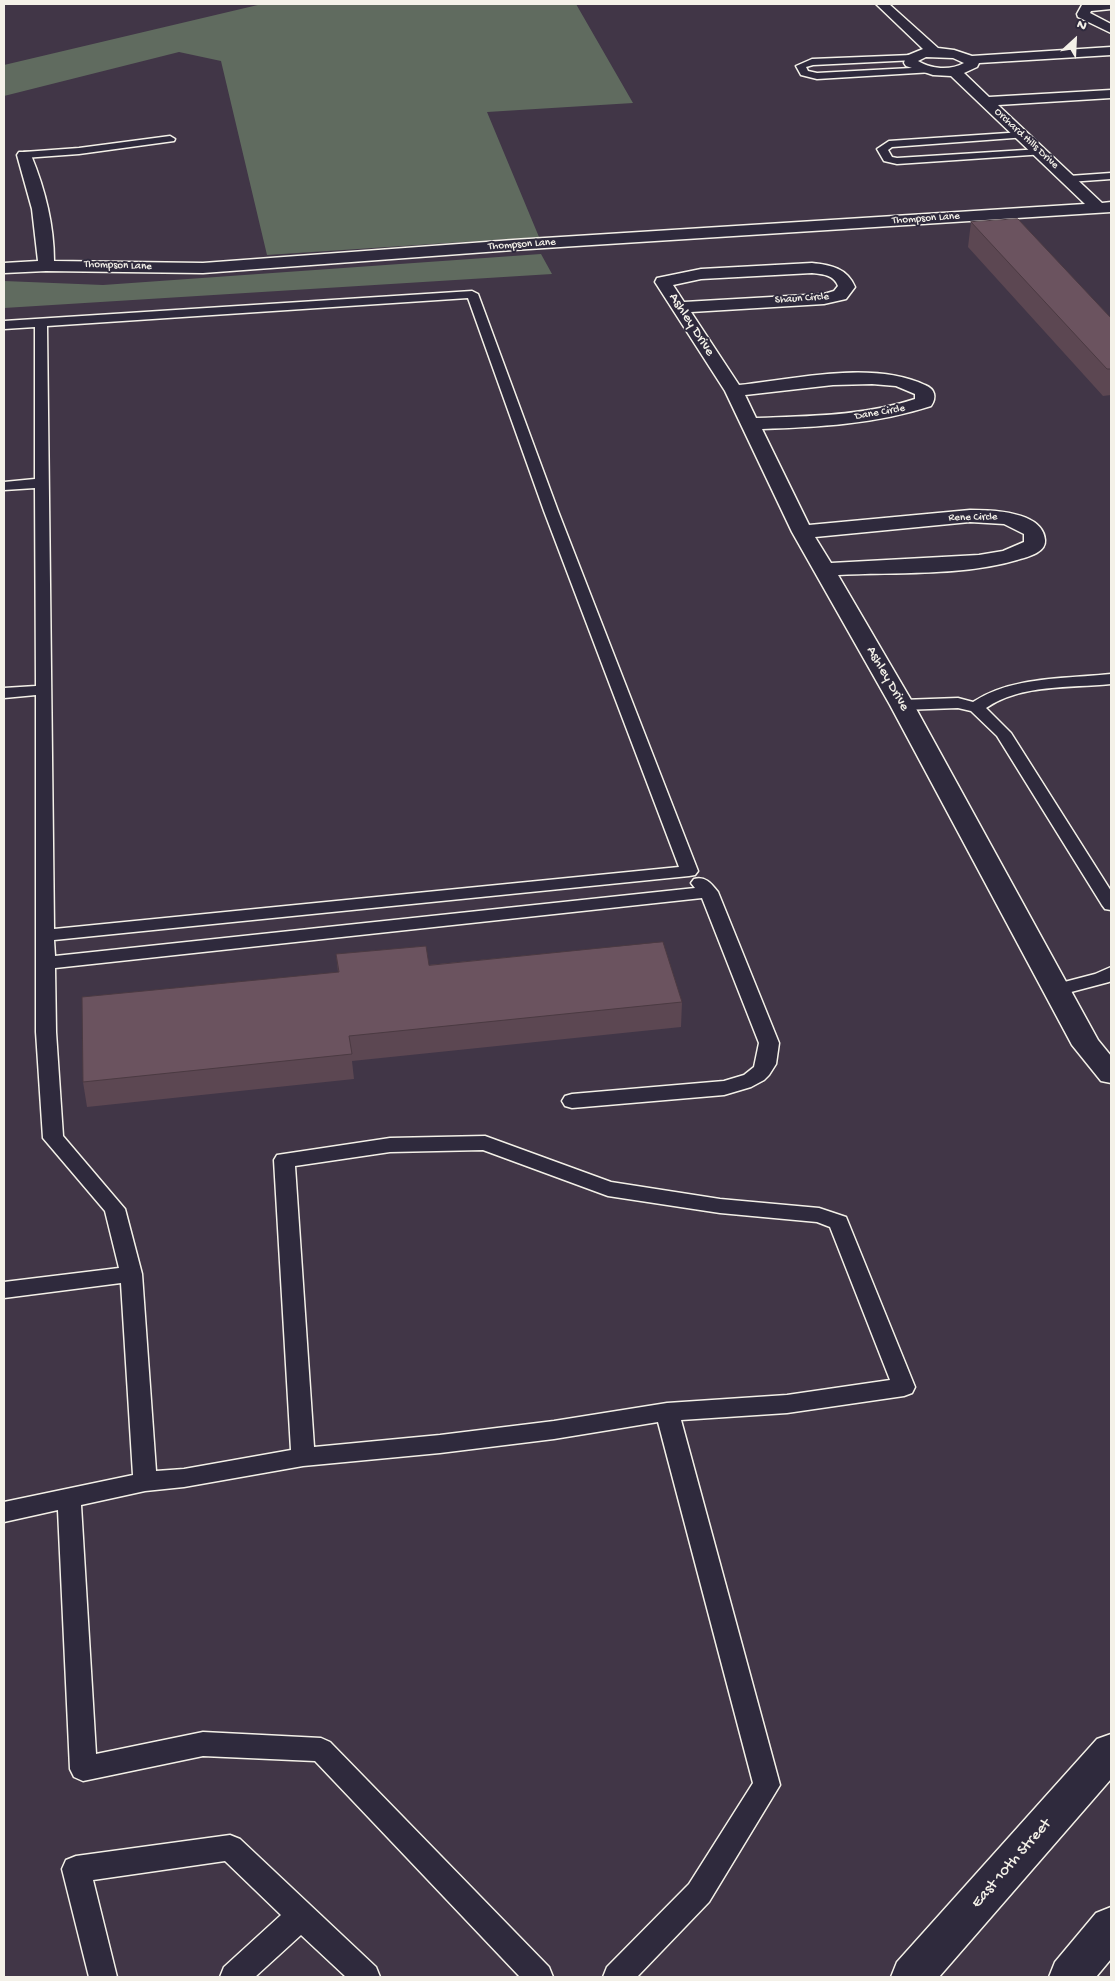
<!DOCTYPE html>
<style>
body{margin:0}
#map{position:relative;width:1115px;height:1981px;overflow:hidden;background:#413647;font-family:"Gochi Hand",sans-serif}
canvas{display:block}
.frame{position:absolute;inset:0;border:5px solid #f4f1e8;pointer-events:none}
.north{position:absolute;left:1050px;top:15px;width:50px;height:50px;-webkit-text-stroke:4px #2f2a3d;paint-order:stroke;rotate:25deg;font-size:14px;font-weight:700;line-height:20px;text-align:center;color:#f4f1e8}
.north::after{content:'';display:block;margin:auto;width:18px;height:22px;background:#f4f1e8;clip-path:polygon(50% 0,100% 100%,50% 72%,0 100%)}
</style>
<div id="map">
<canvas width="1115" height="1981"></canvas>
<div class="frame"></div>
<div class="north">N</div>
</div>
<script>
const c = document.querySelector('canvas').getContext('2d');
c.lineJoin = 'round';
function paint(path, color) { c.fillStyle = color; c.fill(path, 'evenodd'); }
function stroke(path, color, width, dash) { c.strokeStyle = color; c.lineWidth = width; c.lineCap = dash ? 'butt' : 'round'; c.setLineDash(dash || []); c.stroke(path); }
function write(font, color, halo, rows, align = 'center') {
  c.font = font + ' "Gochi Hand",sans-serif'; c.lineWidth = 4; c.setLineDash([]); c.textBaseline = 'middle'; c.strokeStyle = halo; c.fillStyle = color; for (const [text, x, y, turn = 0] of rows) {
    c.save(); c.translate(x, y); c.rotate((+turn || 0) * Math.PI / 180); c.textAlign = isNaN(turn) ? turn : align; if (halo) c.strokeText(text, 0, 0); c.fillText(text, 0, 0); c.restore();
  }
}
const green = new Path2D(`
 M262,4H576L633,103L487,112L539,237L267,255L221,61L179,52L4,96V65Z
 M541,254L552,274L4,308V281L103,285Z`);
const lane = new Path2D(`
 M912,55L915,56V60L813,65L806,67L808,71L817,73L930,67L933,68V72L817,79L801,75L796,66L812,59Z
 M1023,132L1027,133V137L892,147L888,150L892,157L897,158L1041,149L1046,152L1045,154L897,164L884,161L877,149L889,141Z
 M170,136L175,139L174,141L79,154L24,158L19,155L24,152L79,148Z
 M1111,173V179L1069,182L1064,179L1069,176Z
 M472,291L478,294L558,511L698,871L695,875L689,876L54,940L55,956L695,888L691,883L694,879C705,876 711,883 718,892L779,1043L776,1064L769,1075L764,1080L751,1087L724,1095L572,1108L565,1106L562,1101L565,1096L572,1094L724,1081L744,1075L754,1067L759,1043L702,898L55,968L56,1032L63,1136L125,1209L142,1274L156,1471L184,1469L291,1450L274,1160L277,1155L390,1138L485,1136L611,1182L720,1199L819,1208L846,1217L915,1387L912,1393L904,1396L787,1413L681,1420L780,1785L709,1902L637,1977H603L607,1967L689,1884L753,1783L658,1422L554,1439L440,1453L303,1466L184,1487L145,1491L81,1505L96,1754L203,1732L321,1738L330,1742L549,1967L553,1977H520L315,1761L203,1756L83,1781L74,1777L70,1769L58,1510L4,1522V1502L133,1475L121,1283L4,1298V1282L119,1268L105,1211L43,1138L36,1032V695L4,698V688L36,686L35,488L4,490V482L35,479V327L4,329V321ZM468,298L544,511L679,867L54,929L47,326ZM483,1150L608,1196L720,1213L817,1222L830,1227L890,1380L787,1395L667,1403L554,1421L440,1435L314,1447L295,1166L390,1152Z
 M1111,674V684C1070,688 1021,684 986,708L1011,733L1111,891V910L1105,909L1102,905L997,736L971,711L958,708L902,710L896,708L894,705L896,702L902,700L958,698L973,702C1012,676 1066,679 1111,674Z
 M1111,967V981L1109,982L1056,996L1049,994L1047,990L1049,986L1095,974Z
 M230,1835L240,1839L376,1967L380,1977H346L301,1935L255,1977H220L224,1967L281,1915L225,1861L93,1880L117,1977H89L62,1869L66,1860L76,1856Z`);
const street = new Path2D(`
 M876,4H889L938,48L954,50L972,56L1111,47V55L979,63L977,67L964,73L989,97L1111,90V98L998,105L1102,203L1111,202V212L513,250L203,273L46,271L4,273V263L38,261L32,209L17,155L19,152H29L31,155C45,189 54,225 54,261L203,263L513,240L1085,204L951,76L933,75L906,66L904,63L906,56L923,49ZM926,57L953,58L964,63C950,71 931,69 918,61Z
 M1090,4H1111V9L1091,11L1090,13L1111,24V33L1078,17L1077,14L1082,5Z
 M812,263C831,265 847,268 855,287L846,299L824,304L691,312L739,385C795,379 873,360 925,385C935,389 937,397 931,406C875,424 820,427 762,429L809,525L970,510C992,510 1043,511 1045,540C1046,553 1027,557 1017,560C965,576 893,572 838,575L914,705L1098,1040L1111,1056V1083L1101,1081L1072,1045L890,705L792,532L725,391L655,282L657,278L701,269ZM812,273C823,274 834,275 838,286L834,291L824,294L684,302L673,285L701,279ZM872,384L896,386L915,394V399C864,416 810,416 756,418L745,395L833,385ZM970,522L1004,524L1024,534V542L1003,551L979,555L831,563L815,537Z`);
const primary = new Path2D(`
 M1111,1734V1779L939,1977H891L897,1962L1097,1739Z
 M1111,1907V1959L1096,1977H1049L1055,1962L1096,1913Z`);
const wall = new Path2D(`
 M971,222L1111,318V395L1103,396L968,247Z
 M336,954L429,965L682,1002L681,1027L352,1061L354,1079L87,1107L83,1082L338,972Z`);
const building = new Path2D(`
 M1018,219L1111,318V369H1107L971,222Z
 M663,942L682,1002L349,1036L352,1054L83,1082L82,997L339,972L336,954L426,946L429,965Z`);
const farStreetnames = [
 ["Orchard Hills Drive",1026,139,43],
 ["Thompson Lane",926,219,-4],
 ["Thompson Lane",522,245,-4],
 ["Thompson Lane",118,266,2],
 ["Shaun Circle",802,299,-4],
 ["Dane Circle",880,413,-10],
 ["Rene Circle",973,518,-1]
];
const streetNames = [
 ["Ashley Drive",691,325,57],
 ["Ashley Drive",887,679,60]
];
const nearStreetnames = [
 ["East 10th Street",1012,1864,-49]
];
paint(green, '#606b5f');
stroke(lane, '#f4f1e8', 3);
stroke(street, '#f4f1e8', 3);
stroke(primary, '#f4f1e8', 3);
paint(lane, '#2f2a3d');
paint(street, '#2f2a3d');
paint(primary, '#2f2a3d');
paint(wall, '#5c4752');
paint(building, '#6b535f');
stroke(building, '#4b3a42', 1);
write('11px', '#f4f1e8', '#2f2a3d', farStreetnames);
write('14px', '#f4f1e8', '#2f2a3d', streetNames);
write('16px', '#f4f1e8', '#2f2a3d', nearStreetnames);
</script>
